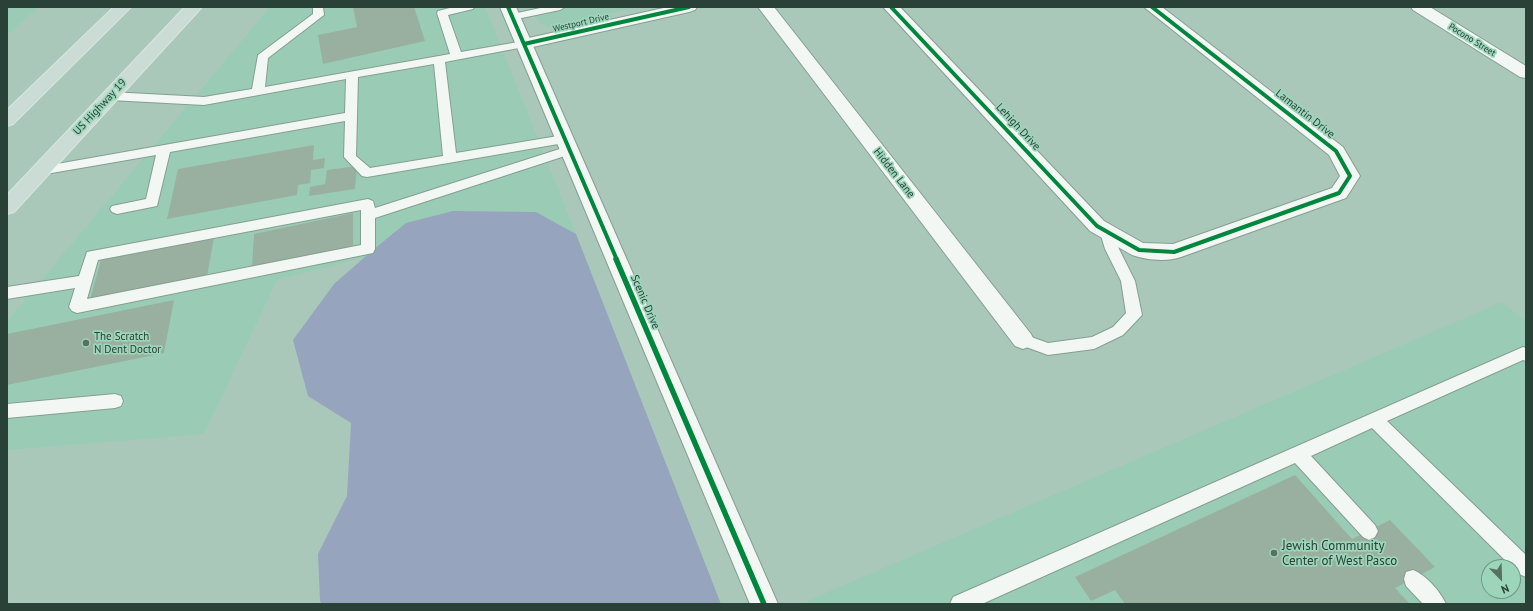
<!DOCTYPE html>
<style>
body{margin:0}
#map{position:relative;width:1533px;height:611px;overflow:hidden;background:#a9c8b9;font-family:"PT Sans",sans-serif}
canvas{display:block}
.frame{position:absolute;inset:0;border:8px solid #2a4137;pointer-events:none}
.north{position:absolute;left:1481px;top:559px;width:40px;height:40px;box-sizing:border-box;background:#9cd5ba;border:1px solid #6e9a86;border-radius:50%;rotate:157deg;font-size:11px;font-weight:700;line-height:16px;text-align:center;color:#2a4137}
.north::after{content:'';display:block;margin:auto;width:14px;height:18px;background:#567064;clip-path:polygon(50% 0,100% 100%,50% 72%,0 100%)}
</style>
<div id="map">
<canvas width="1533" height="611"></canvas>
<div class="frame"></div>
<div class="north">N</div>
</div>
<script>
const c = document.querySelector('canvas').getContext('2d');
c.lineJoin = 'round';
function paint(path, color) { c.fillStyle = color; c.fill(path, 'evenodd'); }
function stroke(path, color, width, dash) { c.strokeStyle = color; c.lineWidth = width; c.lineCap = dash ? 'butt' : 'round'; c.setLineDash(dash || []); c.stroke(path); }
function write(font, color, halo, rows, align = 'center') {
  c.font = font + ' "PT Sans",sans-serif'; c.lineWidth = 3.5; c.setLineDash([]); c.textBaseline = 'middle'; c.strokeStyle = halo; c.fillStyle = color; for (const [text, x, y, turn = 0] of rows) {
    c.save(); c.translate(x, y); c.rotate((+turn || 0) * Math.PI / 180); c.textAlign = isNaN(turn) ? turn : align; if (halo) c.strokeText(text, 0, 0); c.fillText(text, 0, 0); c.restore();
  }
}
const built = new Path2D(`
 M7,7H39L7,35Z
 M270,7H485L576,234L536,212L373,250L363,258L277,280L204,434L7,450V321Z
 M531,7H638L549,27L538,22Z
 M1502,302L1526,321V604H809L807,601ZM1489,567H1513V591H1489Z`);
const forest = new Path2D(`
 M453,211L536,212L576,234L721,604H322L320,601L318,554L347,496L351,423L308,396L293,340L334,284L373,250L406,223Z`);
const building = new Path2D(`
 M353,7H414L425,41L323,64L318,35L357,27Z
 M314,145L313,160L325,158L324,168L311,170L310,183L298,185L297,195L167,219L178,169Z
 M357,166L355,189L309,196L310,187L325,184L327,170Z
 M353,213V246L252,267L254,234Z
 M214,238L207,276L90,300L101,260Z
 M174,300L164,353L7,385V334Z
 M1295,475L1352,539L1390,520L1435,567L1395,588L1410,604H1125L1115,590L1091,601L1075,577Z`);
const service = new Path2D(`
 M313,7H323L324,15L268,58L265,87L450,54L437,13L438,11L454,7H474L473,9L448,15L461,52L524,41L530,44L524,47L445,62L456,153L564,135L568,136L570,139L568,142L564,143L367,177L362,176L344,157L345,121L170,152L157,206L117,214L112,212L110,209L112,206L146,199L156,155L40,175L35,174L33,171L35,168L40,167L345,113L346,79L204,105L110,100L104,96L110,92L204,97L252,89L258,55L313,14ZM434,64L443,156L370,168L356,156L358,77Z
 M545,7H565L560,10L512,20L507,17L508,15Z
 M569,146L574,147L575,150L574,153L375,218V249L373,253L368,254L77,313L72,311L69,307L75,288L7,299V287L79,276L87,252L92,251L368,199L373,201L375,208ZM361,210V245L87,299L98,260Z
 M1107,227L1112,228L1119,249L1135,281L1142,315L1123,335L1094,349L1048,355L1018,344L1015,340L1018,336L1023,334L1048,343L1092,337L1113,327L1126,313L1121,281L1105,249L1100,232L1102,228Z
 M1523,347L1526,348V361L1523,360L1387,421L1526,555V577L1519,574L1372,428L1311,456L1375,525L1378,531L1375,537L1369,540L1363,537L1295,463L982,604H950L953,597Z
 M115,394L121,396L123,401L121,406L115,408L7,418V404Z
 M1413,570C1426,575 1440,591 1446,604H1423L1406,586L1404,579L1406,572Z`);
const minor = new Path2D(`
 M668,7H697L695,10L689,12L524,49L518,47L516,44L518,41L524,39Z
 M758,7H774L1031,334L1034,340L1031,346L1023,349L1015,346Z
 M883,7H900L1104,221L1143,243L1173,244L1332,188L1340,176L1329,155L1144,7H1162L1343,147L1360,176L1346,198L1181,257C1167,262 1146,260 1132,255L1090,231Z
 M1411,7H1430L1526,66V78L1520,77L1413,10Z`);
const tertiary = new Path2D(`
 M500,7H516L778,604H750Z`);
const trunk = new Path2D(`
 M114,7H131L13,124L7,126V110Z
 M185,7H202L14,212L7,214V195Z`);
const cyclewayFar1 = new Path2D(`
 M508,7L617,260
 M891,7L1097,226L1139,250L1174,252L1339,193L1350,176L1336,151L1152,7
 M524,44L689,7`);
const cycleway = new Path2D(`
 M616,259L764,604`);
const markers = [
 [86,343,4,"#567064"],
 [1274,553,4,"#567064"]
];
const farStreetnames = [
 ["Westport Drive",581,23,-13],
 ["Pocono Street",1472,40,32]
];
const streetNames = [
 ["US Highway 19",100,107,-47],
 ["Lamantin Drive",1305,114,38],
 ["Lehigh Drive",1018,127,47],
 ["Hidden Lane",894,173,52],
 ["Scenic Drive",645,302,67]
];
const poiNames = [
 ["The Scratch",94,337],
 ["N Dent Doctor",94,350]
];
const nearPoinames = [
 ["Jewish Community",1282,546],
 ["Center of West Pasco",1282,561]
];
paint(built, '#9accb5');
paint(forest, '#97a4bd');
paint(building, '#99b0a1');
stroke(service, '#859e92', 2);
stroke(minor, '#859e92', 2);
stroke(tertiary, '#859e92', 2);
stroke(trunk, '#d8e6e0', 2);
paint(service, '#f2f7f4');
paint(minor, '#f2f7f4');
paint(tertiary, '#f2f7f4');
paint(trunk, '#cbdcd6');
stroke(cyclewayFar1, '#00873e', 4);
stroke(cycleway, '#00873e', 5.5);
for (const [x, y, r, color] of markers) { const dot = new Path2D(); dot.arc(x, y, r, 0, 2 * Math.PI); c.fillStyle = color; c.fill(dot); stroke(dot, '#9cd5ba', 1.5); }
write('9px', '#2a4137', '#9cd5ba', farStreetnames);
write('11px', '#2a4137', '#9cd5ba', streetNames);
write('11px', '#2a4137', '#9cd5ba', poiNames, 'left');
write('13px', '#2a4137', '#9cd5ba', nearPoinames, 'left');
</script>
